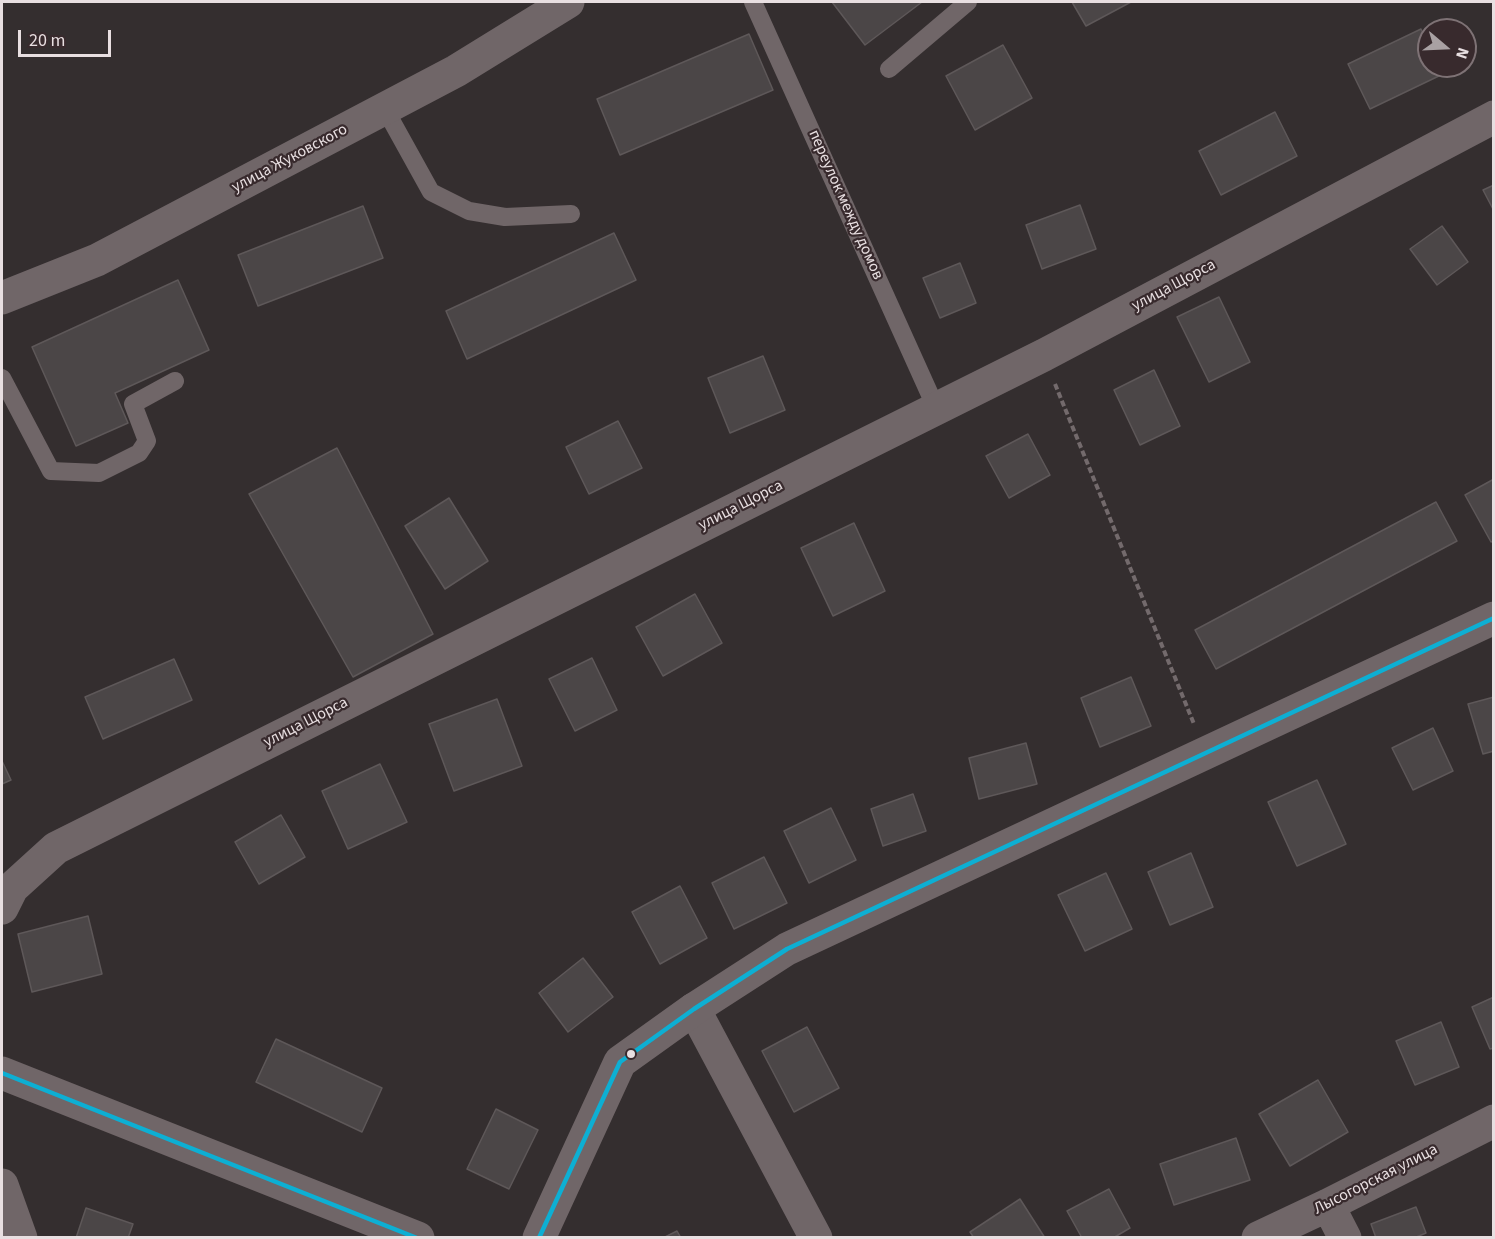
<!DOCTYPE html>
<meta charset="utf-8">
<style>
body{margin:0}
#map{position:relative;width:1495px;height:1239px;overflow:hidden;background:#342e2f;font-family:"Source Sans 3",sans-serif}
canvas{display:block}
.frame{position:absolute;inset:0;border:3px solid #e8dfe1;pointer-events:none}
.north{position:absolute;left:1417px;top:18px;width:60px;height:60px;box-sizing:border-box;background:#382a2d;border:2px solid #7e7275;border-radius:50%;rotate:109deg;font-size:16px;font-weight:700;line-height:24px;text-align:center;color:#e8dfe1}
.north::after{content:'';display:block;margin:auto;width:21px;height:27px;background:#a9a1a3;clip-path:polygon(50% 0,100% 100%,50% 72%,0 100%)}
.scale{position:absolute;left:18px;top:30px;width:93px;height:27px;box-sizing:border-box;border:3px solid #e8dfe1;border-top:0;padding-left:8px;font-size:18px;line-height:21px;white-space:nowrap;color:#e8dfe1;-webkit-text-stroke:4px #382a2d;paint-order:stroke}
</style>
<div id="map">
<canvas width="1495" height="1239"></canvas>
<div class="frame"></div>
<div class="north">N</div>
<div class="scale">20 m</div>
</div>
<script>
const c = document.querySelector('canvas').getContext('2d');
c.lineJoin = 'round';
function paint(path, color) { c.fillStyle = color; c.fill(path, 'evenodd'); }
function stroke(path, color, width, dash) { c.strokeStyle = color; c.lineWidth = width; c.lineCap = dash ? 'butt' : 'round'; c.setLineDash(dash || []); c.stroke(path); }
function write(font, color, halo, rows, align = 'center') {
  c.font = font + ' "Source Sans 3",sans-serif'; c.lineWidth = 4.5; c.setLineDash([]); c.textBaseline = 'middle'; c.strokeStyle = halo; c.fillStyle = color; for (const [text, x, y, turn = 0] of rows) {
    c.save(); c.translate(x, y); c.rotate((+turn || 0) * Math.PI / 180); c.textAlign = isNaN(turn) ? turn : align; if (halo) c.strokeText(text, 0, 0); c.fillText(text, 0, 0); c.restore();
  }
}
const building = new Path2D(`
 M832,2H922L865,45Z
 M1072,2H1131L1086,26Z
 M1421,29L1429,46V66H1439L1443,74L1370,109L1348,64Z
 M749,34L773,90L620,155L597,99Z
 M1003,45L1032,98L975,130L946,76Z
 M1275,112L1297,156L1221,195L1199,151Z
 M1494,185V211L1483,190Z
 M1080,205L1096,249L1042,269L1026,225Z
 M363,206L383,258L258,306L238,255Z
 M1442,226L1468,262L1437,285L1410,249Z
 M614,233L636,280L467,359L446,311Z
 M960,263L976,303L940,318L923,278Z
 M178,280L209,350L115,393L128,423L76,446L32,347Z
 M1219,297L1250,362L1209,382L1177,317Z
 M763,356L785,410L730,433L708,378Z
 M1154,370L1180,426L1140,445L1114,390Z
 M618,421L642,468L589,494L566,447Z
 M1028,434L1050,475L1009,498L986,456Z
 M337,448L433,634L353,677L249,494Z
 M1494,479V541L1491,542L1465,495Z
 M449,498L488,561L445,589L405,526Z
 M1436,502L1457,541L1216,669L1195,630Z
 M854,523L885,591L833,616L801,548Z
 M695,594L722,643L663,676L636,627Z
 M592,658L617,710L575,731L549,679Z
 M174,659L192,700L103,739L85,697Z
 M1131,677L1151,726L1100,747L1081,698Z
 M1494,697V751L1483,754L1468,704Z
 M497,699L522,766L454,791L429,724Z
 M1433,728L1453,771L1413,790L1392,748Z
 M1026,743L1037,784L979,799L969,758Z
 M2,761L11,780L2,784Z
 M380,764L407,822L348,849L322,791Z
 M1317,780L1346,844L1297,866L1268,802Z
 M913,794L926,831L883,846L871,809Z
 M831,808L856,860L809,883L784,831Z
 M281,815L305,857L259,884L235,842Z
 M1191,853L1213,907L1170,925L1148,872Z
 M764,857L787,903L734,929L712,883Z
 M1106,873L1132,929L1085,951L1058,895Z
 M680,886L707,938L660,964L632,912Z
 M88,916L102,974L32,992L18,934Z
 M583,958L613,997L568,1032L539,993Z
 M1494,997V1048L1490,1049L1472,1007Z
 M1441,1022L1459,1067L1415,1085L1396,1041Z
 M807,1027L839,1088L794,1112L762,1051Z
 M276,1039L382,1088L362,1132L256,1082Z
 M1318,1080L1348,1132L1290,1166L1259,1114Z
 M496,1109L538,1130L509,1189L467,1169Z
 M1236,1138L1250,1180L1174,1205L1160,1164Z
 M1109,1189L1130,1228L1113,1238H1082L1067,1211Z
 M1020,1199L1045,1238H974L970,1232Z
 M1416,1207L1426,1233L1414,1238H1376L1371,1224Z
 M86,1208L133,1224L128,1238H76Z
 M677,1231L681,1238H663Z`);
const path = new Path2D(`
 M1055,384L1194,724`);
const service = new Path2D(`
 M753,2L936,408
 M889,69L968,2
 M385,109L431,192L469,211L505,217L571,214
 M2,378L51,471L99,473L139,453L147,441L133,404L175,381`);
const minor = new Path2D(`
 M2,908L12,888L56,848L1044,355L1494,117
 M694,1009L816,1238
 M2,1185L21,1238
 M1328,1205L1345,1238
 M1258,1238L1328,1205L1494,1121`);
const tertiary = new Path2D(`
 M2,298L97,260L456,71L568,2
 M2,1073L418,1238
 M539,1238L620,1062L694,1009L787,949L1494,618`);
const bus1 = new Path2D(`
 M2,1073L417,1238
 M539,1238L620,1062L694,1009L787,949L1494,618`);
const markers = [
 [631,1054,5,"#e8dfe1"]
];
const streetNames = [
 ["улица Жуковского",290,159,-28],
 ["переулок между домов",845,205,66],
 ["улица Щорса",1174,286,-28],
 ["улица Щорса",741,506,-27],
 ["улица Щорса",306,723,-27],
 ["Лысогорская улица",1376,1180,-27]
];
paint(building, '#4b4647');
stroke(building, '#5e5859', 1.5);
stroke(path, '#736a6c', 4, [6, 3]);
stroke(service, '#706668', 18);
stroke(minor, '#706668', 33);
stroke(tertiary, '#706668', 33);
stroke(bus1, '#0dafd3', 4.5);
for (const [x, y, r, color] of markers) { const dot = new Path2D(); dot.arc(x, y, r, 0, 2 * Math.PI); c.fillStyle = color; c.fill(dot); stroke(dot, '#382a2d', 2); }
write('16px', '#e8dfe1', '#382a2d', streetNames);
</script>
